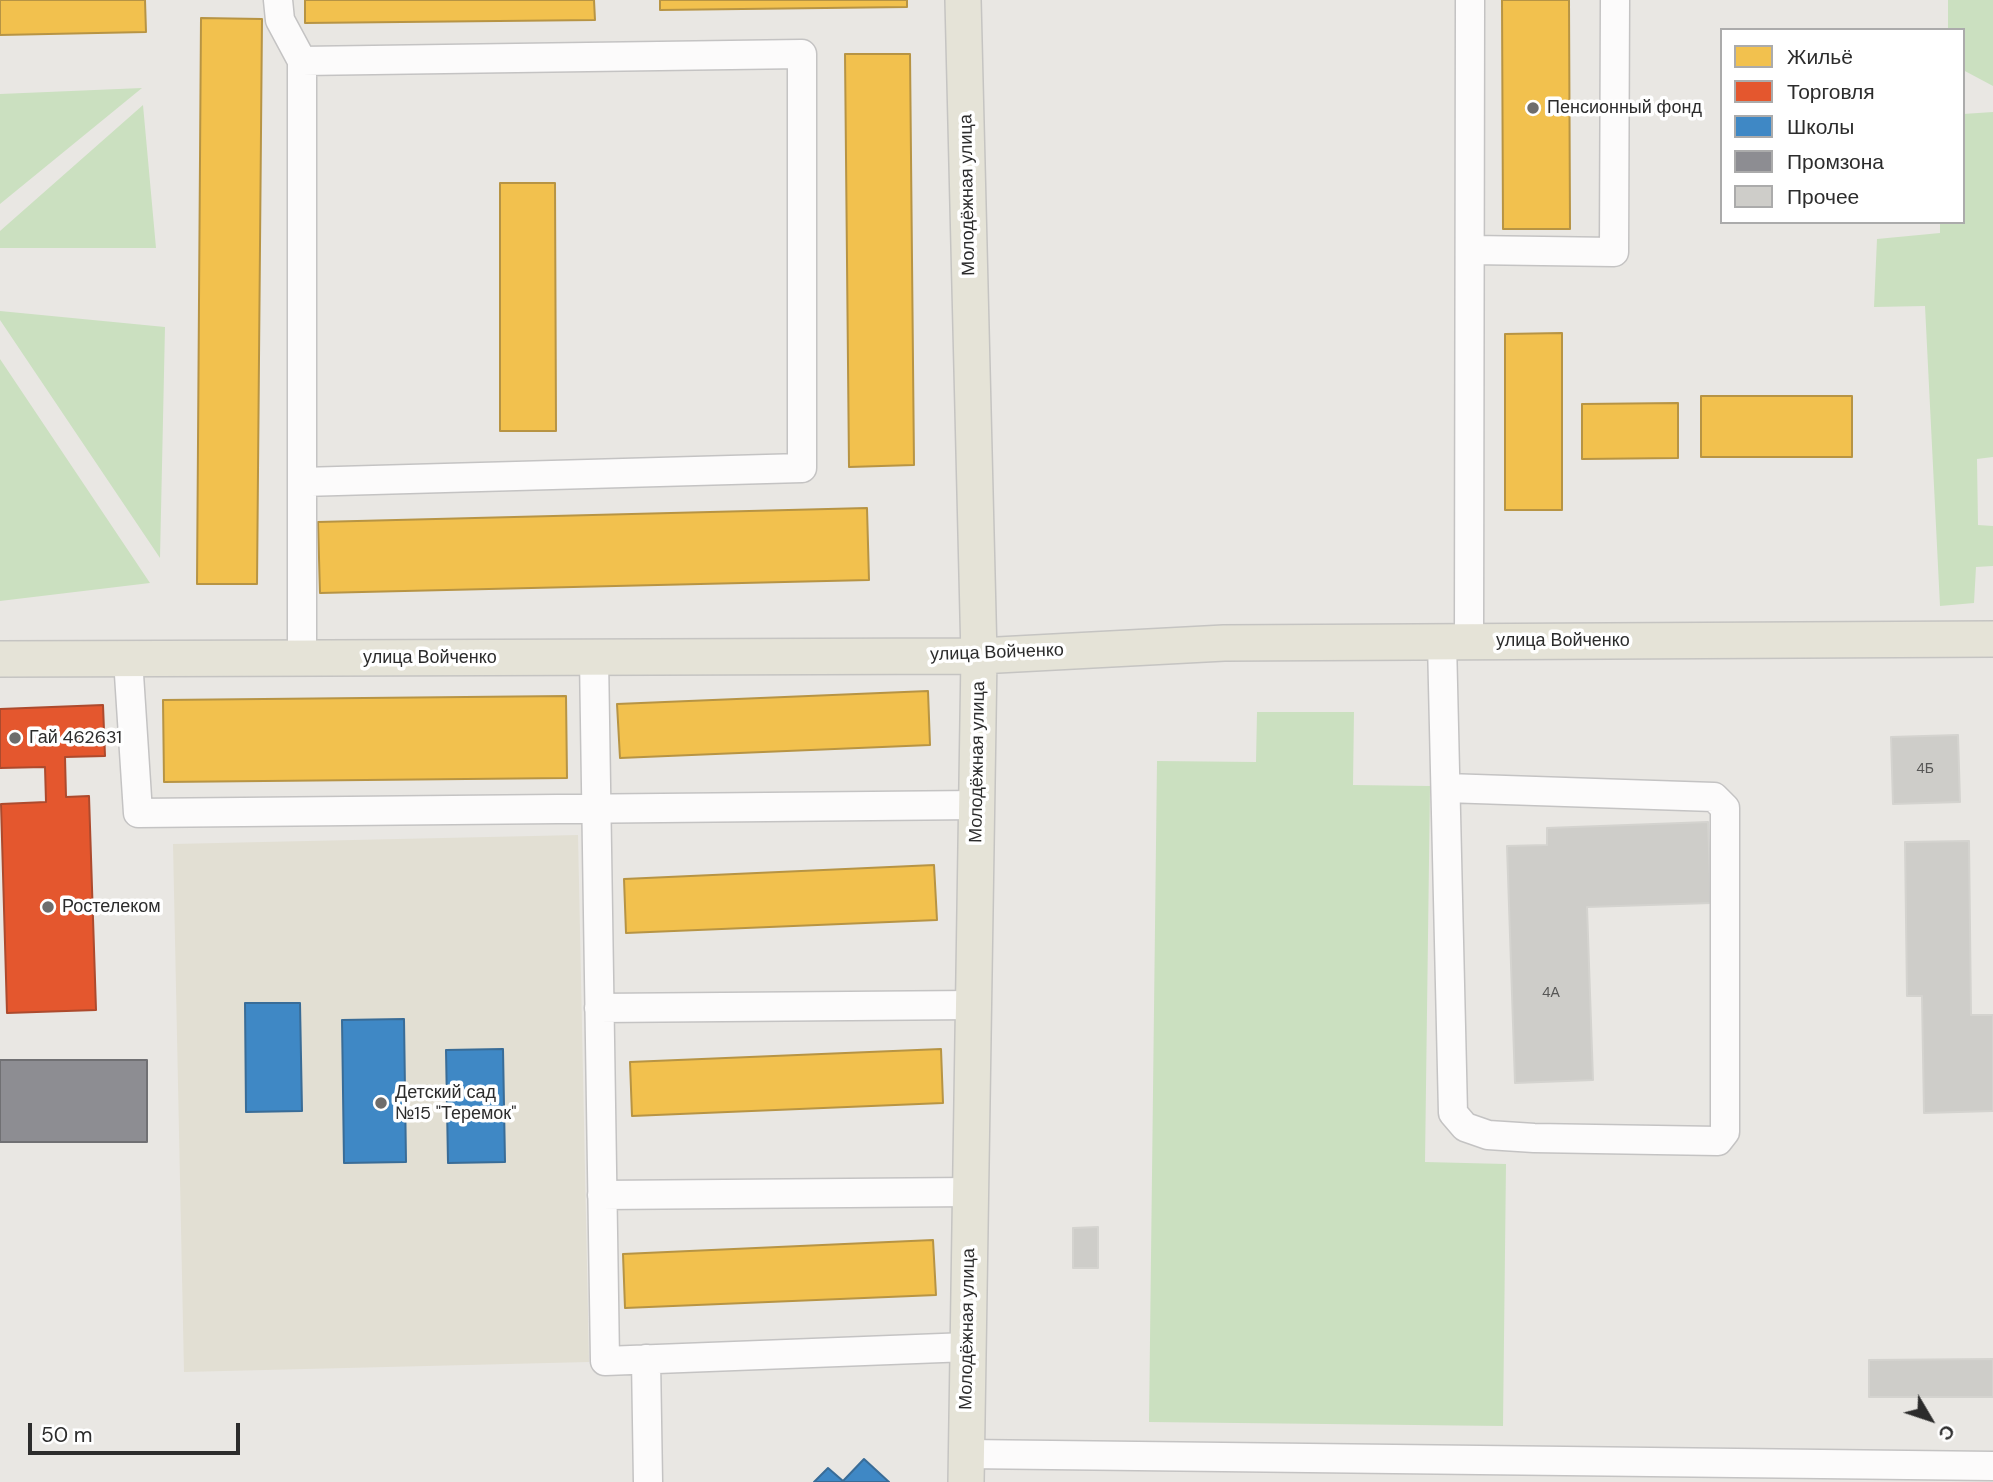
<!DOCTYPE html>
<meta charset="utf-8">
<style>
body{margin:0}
#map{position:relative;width:1993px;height:1482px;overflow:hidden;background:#e9e7e3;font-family:"DM Sans",sans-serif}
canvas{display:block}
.legend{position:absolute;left:1720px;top:28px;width:245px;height:196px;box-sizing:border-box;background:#fff;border:2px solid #ababab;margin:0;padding:9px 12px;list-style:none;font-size:21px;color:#2c2c2c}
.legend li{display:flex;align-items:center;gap:14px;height:35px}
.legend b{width:35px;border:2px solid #ababab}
.north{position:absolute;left:1895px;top:1384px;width:70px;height:70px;-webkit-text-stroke:5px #fff;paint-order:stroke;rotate:129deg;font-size:19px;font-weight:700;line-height:28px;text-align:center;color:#2c2c2c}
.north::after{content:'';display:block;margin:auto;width:24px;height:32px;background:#2c2c2c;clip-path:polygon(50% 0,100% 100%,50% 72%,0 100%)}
.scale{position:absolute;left:28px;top:1423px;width:212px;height:32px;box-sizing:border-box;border:4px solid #2c2c2c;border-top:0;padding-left:9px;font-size:21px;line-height:24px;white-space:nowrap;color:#2c2c2c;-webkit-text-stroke:5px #fff;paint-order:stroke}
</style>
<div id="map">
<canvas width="1993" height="1482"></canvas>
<ul class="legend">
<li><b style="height:19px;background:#f2c14e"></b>Жильё</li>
<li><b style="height:19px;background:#e4572e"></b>Торговля</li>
<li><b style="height:19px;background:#3f88c5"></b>Школы</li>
<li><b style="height:19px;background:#8d8d92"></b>Промзона</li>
<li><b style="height:19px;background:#cecdc9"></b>Прочее</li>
</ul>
<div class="north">С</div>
<div class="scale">50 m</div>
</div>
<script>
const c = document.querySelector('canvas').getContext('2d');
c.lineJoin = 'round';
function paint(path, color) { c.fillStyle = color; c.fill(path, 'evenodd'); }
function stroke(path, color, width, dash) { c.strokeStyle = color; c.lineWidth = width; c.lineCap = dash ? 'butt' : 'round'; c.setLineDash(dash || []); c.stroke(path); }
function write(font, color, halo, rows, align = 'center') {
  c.font = font + ' "DM Sans",sans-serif'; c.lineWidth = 7; c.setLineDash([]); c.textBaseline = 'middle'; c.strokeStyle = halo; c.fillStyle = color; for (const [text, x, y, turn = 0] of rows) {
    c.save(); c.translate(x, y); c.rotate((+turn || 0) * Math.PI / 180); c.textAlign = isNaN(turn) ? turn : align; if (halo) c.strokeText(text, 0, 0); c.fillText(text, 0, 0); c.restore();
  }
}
const education = new Path2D(`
 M578,835L589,1362L184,1372L173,844Z`);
const green = new Path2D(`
 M1948,0H1993V86L1963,70V30H1948Z
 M142,88L0,204V94Z
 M143,105L156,248H0V231Z
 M1993,112V457L1977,459L1978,525L1993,526V566L1976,567L1974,603L1940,606L1925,306L1874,307L1877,239L1940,233V222H1963V114Z
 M0,311L165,327L160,558L0,320Z
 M0,359L150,583L0,601Z
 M1257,712H1354L1353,785L1430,786L1425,1162L1506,1164L1503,1426L1149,1422L1157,761L1256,762Z`);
const homes = new Path2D(`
 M0,0H145L146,32L0,35Z
 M305,0H594L595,20L305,23Z
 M660,0H907V7L660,10Z
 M1502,0H1569L1570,229H1503Z
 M201,18L262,19L257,584H197Z
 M845,54H910L914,465L849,467Z
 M500,183H555L556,431H500Z
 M1562,333V510H1505V334Z
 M1701,396H1852V457H1701Z
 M1678,403V458L1582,459V404Z
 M867,508L869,580L320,593L318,522Z
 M928,691L930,745L620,758L617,704Z
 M566,696L567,778L164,782L163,700Z
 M934,865L937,920L626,933L624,879Z
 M941,1049L943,1103L632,1116L630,1062Z
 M933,1240L936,1295L625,1308L623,1254Z`);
const shops = new Path2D(`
 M103,705L105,756L65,757L66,797L89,796L96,1010L7,1013L1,804L46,802L45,767L0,768V709Z`);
const schools = new Path2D(`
 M245,1003H300L302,1111L246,1112Z
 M404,1019L406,1162L344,1163L342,1020Z
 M503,1049L505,1162L448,1163L446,1050Z
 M864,1459L889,1482H814L828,1468L843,1481Z`);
const industry = new Path2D(`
 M0,1060H147V1142H0Z`);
const building = new Path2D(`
 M1958,735L1960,802L1893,804L1891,737Z
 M1708,822L1711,903L1587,907L1593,1080L1515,1083L1507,846L1547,845V828Z
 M1969,841L1971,1015H1993V1111L1924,1113L1922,996H1907L1905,842Z
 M1098,1227V1268H1073V1228Z
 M1993,1359V1397H1869V1360Z`);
const minor = new Path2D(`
 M278,0L280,20L302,61
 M1471,250L1614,252L1615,0
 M1442,642L1453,1113L1465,1127L1488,1135L1534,1138L1718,1141L1725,1132V808L1714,797L1446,788
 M1469,642L1470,0
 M594,657L605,1361L968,1347
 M302,658V61L802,54V468L302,482
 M128,659L138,813L977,805
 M599,1008L974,1005
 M602,1195L971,1192
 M646,1359L648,1482
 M966,1454L1993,1466`);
const major = new Path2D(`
 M963,0L979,656L966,1482
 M0,659L979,656L1224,643L1993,639`);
const markers = [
 [1533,108,7,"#6e6d6c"],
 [15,738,7,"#6e6d6c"],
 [48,907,7,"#6e6d6c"],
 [381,1103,7,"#6e6d6c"]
];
const numberNames = [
 ["4Б",1925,769],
 ["4А",1551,993]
];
const poiNames = [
 ["Пенсионный фонд",1547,108],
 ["Гай 462631",29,738],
 ["Ростелеком",62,907],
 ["Детский сад",395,1093],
 ["№15 \"Теремок\"",395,1114]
];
const streetNames = [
 ["Молодёжная улица",968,195,-91],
 ["улица Войченко",1563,641],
 ["улица Войченко",997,653,-2],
 ["улица Войченко",430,658],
 ["Молодёжная улица",978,762,-89],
 ["Молодёжная улица",968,1329,-89]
];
paint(education, '#e2dfd3');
paint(green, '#cbe0c0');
paint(homes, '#f2c14e');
stroke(homes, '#b79444', 2);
paint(shops, '#e4572e');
stroke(shops, '#ad4a2d', 2);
paint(schools, '#3f88c5');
stroke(schools, '#396c97', 2);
paint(industry, '#8d8d92');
stroke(industry, '#707073', 2);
paint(building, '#cecdc9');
stroke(building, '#d4d3cf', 2);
stroke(minor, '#c4c3c3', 31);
stroke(major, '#c5c4c2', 38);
stroke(minor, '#fcfbfb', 28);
stroke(major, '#e5e3d7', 35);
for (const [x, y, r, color] of markers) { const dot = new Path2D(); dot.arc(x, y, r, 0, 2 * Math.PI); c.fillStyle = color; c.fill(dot); stroke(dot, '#fff', 2.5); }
write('14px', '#565655', null, numberNames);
write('18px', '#2c2c2c', '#fff', poiNames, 'left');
write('18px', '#2c2c2c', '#fff', streetNames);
</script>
